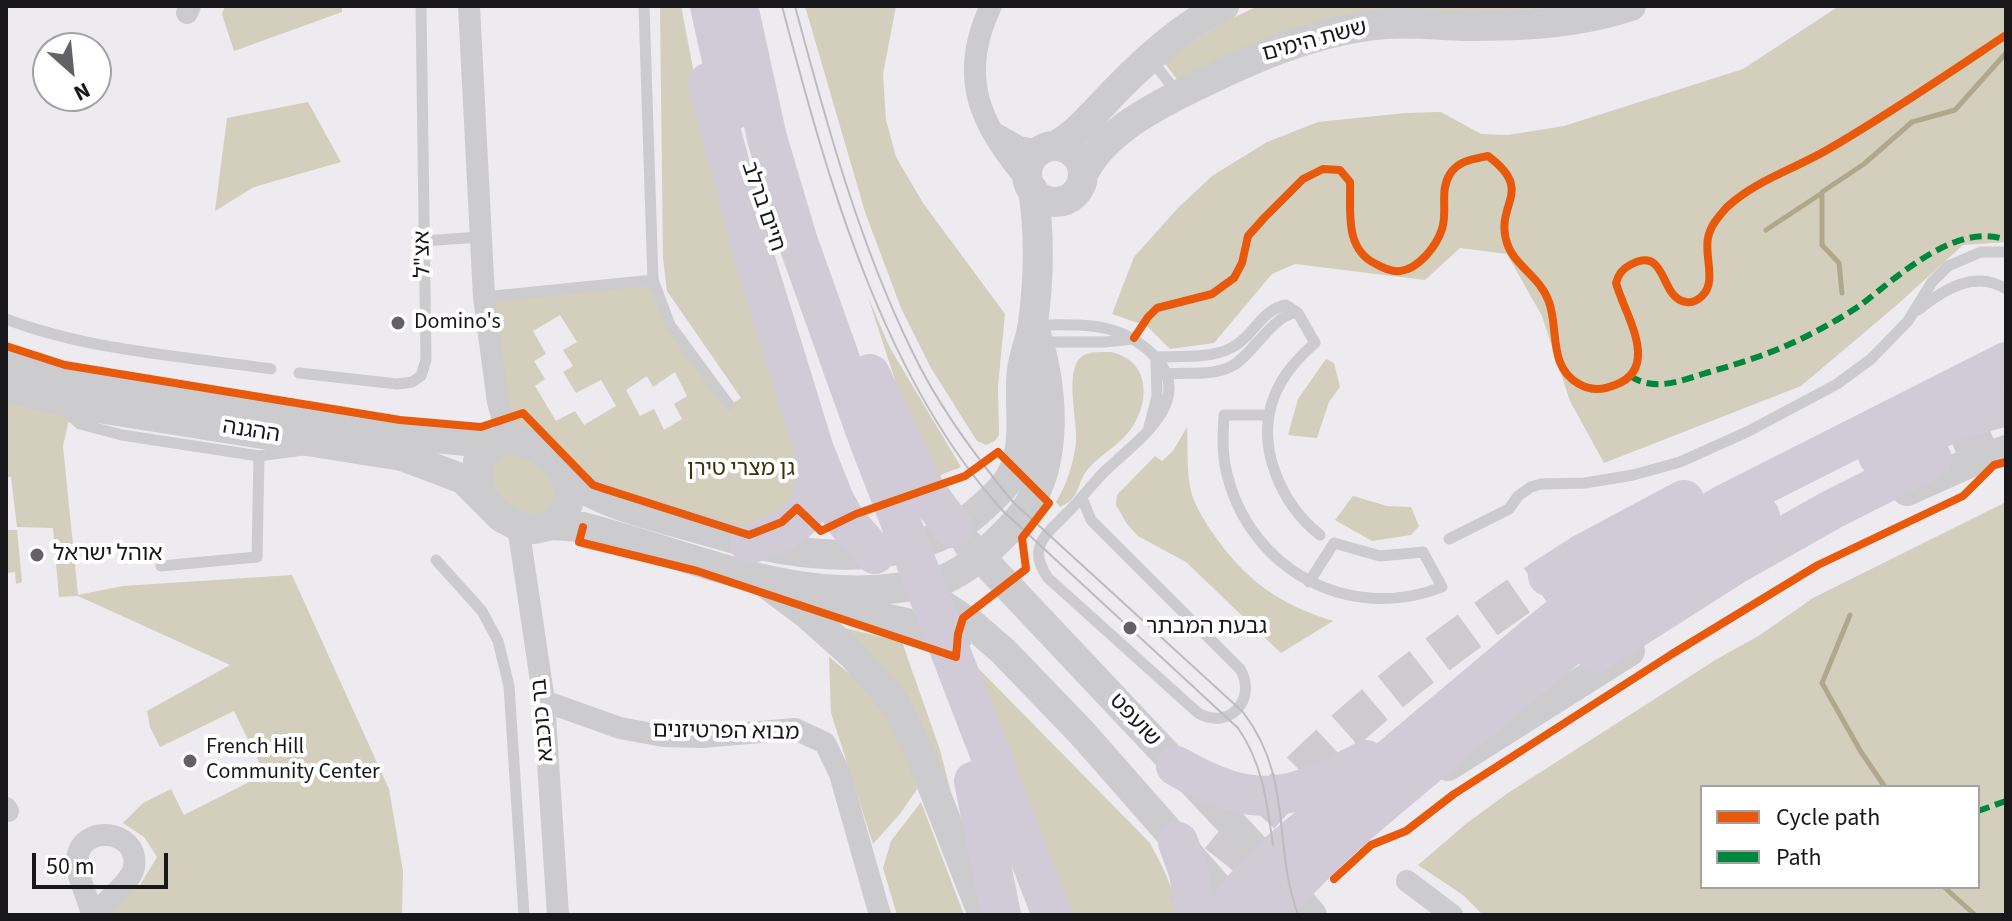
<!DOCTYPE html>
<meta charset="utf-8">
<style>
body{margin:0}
#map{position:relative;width:2012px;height:921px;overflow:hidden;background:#edeaf0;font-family:"Source Sans 3",sans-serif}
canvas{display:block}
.frame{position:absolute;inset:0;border:8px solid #18171a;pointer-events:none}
.legend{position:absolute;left:1700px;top:785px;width:280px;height:104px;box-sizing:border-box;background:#fff;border:2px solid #a3a2a3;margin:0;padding:10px 14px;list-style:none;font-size:24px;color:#18171a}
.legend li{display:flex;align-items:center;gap:16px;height:40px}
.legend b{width:40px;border:2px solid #a3a2a3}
.north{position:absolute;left:32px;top:32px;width:80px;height:80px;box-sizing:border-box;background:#fff;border:2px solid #a3a2a3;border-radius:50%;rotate:153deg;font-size:22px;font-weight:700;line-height:32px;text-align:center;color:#18171a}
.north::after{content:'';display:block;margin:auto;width:28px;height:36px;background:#636165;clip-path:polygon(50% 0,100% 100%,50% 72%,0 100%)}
.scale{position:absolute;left:32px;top:853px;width:136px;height:36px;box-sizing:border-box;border:4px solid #18171a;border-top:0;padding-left:10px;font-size:24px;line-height:28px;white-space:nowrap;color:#18171a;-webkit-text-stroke:6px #fff;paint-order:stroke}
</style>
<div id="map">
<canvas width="2012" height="921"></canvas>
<div class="frame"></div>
<ul class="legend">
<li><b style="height:10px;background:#e8590c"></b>Cycle path</li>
<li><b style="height:10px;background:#00873e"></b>Path</li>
</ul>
<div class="north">N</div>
<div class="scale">50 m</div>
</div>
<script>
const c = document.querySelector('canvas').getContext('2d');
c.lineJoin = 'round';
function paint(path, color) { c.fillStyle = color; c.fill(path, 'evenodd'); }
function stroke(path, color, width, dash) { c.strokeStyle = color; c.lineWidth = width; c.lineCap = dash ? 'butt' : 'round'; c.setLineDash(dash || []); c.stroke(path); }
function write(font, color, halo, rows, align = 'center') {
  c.font = font + ' "Source Sans 3","Noto Sans Hebrew",sans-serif'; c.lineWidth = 8; c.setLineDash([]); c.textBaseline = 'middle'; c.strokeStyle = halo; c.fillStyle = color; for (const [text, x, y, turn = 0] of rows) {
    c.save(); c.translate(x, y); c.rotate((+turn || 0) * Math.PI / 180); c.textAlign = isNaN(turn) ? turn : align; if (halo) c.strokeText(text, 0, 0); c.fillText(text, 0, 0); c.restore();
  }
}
const green = new Path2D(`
 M225,6H342V12L234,51L222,14Z
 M660,6H681L702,115L804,465L801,500L749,535L627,497L512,431L492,301L650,285C663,333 698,368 728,406L741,398L667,291L663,258ZM560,315L577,342L563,350L573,366L563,372L576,393L601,380L616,406L584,425L575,411L556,421L535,386L545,379L534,361L546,354L533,331ZM675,372L687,396L674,404L682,419L664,430L654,409L640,416L626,390L647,376L653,387Z
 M805,6H896L883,74L886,120L896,157L923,203L1005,314L998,386L999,435L995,441L986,445L977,441L931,368L901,308L865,212Z
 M1258,6H1580L1459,14L1179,82L1163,61L1218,25Z
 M1857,6H2006V242L1963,245L1898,304L1801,386L1604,463L1570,401L1542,316L1507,254L1460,248L1425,280L1295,264L1272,274L1214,343L1170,349L1147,326L1112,314L1134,257L1178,208L1212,176L1267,142L1318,122L1405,113L1441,112L1481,134L1508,135L1564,126L1743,69L1836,8Z
 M308,102L341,162L254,187L215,211L227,118Z
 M868,297L890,348L961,467L933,478L910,426Z
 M1111,352C1148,360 1151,397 1133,426C1122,444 1102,453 1088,469C1075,485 1082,497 1060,507L1056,502C1067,484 1073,465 1076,443C1078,423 1064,371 1081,357C1088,351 1102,352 1111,352Z
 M1326,359L1334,363L1340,387L1329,402L1317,438L1288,435L1298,399Z
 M6,385L70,415L63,446L78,595L123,586L292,575L389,789L403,871L402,915H111L113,902L140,885L157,857L144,837L123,823L143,803L171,789L184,815L265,774L234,711L160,747L150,727L147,711L230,665L78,596L59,597L53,528L17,527L11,477H6Z
 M1187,427C1188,448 1186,474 1192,495C1196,507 1205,522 1212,532C1245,580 1278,604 1333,621L1281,653L1186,562L1138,536L1127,524L1116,505L1117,495L1155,456L1162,461L1173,451Z
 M496,444L563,471L552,525L486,502Z
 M1353,496L1387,506L1411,507L1419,526L1411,535L1372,541L1335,520Z
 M2006,502V915H1483L1463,895L1418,865L1467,823L1508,793L1717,659L1760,635L1813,598ZM1702,787H1978V887H1702Z
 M6,530H17L22,582L16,584L15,572L6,573Z
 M845,628L902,642L940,750L956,812Z
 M829,657L877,696L905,743L917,789L900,814L873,844L831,713Z
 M977,667L1150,843C1162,866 1175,889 1177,915H1065Z
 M921,802L964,915H897L883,868L891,841Z`);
const stream = new Path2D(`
 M1766,230L1822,193
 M1842,293L1839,263L1822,245V192L1864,164L1912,122L1955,110L2006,53
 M1850,615L1822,683L1861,752L1885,787
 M1944,887L1975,915`);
const highwayTunnel = new Path2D(`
 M1899,472L2006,431
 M1185,909C1279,772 1411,668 1548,576`);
const lane = new Path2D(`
 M644,6L653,280L670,325L729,405
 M1151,59L1177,93
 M424,241L480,237
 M484,297L653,280
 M1918,310C1943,290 1975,269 2006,289
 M6,319C90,351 182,356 271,369
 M1033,325C1082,325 1122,320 1157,359C1195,403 1134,443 1105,471C1091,485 1079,502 1064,516C1055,526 1041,536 1039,550C1037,560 1042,569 1048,578L1198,713C1229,731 1258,699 1240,669L1091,520L1082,498
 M1038,342H1105L1133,339
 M1155,357C1178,356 1210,359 1231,348C1253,338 1261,309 1286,305L1298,313L1315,343C1298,358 1283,374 1274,397C1255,446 1281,504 1320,535
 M299,373L397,384L412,382L421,376L426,360L421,6
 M1166,374C1186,372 1212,376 1230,367C1252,357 1275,311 1298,313
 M65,411L80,424L122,435L259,456L303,450
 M1269,415H1224C1223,434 1222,452 1226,470C1248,569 1348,624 1442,587L1423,552L1380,556L1334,543L1309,582
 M1149,427L1157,396L1156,361
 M1449,539L1509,509L1518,496L1531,487L1541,484L1585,483L1633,475L1680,462L1749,431L1837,384L1871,359L1908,321L1932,282L1948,266L1981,252H2006
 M436,560L482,611L498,641L509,686L524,915
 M161,566L257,557L259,456`);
const street = new Path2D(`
 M469,6L484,297L498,402L508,439
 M991,6C957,77 980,126 1028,181
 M187,13L190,6
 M996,134L1019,147L1041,151
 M518,526L544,701L558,915
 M544,701L620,728L663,736L701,737L795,729L825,743L840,774L880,915
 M6,808L8,811
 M1407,881L1452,915
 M92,915C89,898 76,876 77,861C79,822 140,829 134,867C131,884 105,899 96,915`);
const secondary = new Path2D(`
 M1055,146C1081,131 1098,108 1119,87C1149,57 1185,24 1224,6
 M1027 174a28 28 0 1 1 56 0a28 28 0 1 1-56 0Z
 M1083,174C1102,136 1143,113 1180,94C1244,62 1312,30 1385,24C1411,22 1437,25 1464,26C1521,26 1577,24 1631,6
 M6,364L91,385L405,435L496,444
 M6,387L86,406L402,456L463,479L486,502
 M566,478C608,508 665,518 714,533C800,559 914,574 985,505C997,494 1010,482 1015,467C1027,436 1018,402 1022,370C1024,354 1031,339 1033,323C1039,278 1040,234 1033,190
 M1907,491L1976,460L2006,450
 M552,525C559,518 567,511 569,500C575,471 536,438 508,440C496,440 486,453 478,461V488L486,502L501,517L518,526L535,529L552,525L583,527C687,554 787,602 897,588C913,586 929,585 945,579C972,567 996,544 1016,522C1062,471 1054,386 1033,325
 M968,544L1249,842L1312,915
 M767,584L807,614L853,655L893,701L918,749L983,915
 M923,592L973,625L1003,651L1082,733L1242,915
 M824,597L888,619L959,635
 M1448,766L1630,651`);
const highway = new Path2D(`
 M710,6L733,110
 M738,6L767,138L798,242L867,435L1052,915
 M708,83L754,256L814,450L834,500L845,520L875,554
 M870,374L925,490L953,528
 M1878,456L1960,419L2006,406
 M750,544C801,526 816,515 815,458
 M1548,576L1581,555L1684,500
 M1596,653L1739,562L1831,510L1932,459
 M1176,766C1255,811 1288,802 1366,760
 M974,781L1001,915
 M1178,842L1189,873L1195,915
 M1224,915L1243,889L1275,855L1538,634L1599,585L1664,540L1727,503L2006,362
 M1269,915C1317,854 1377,808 1436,758C1539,669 1641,581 1760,516`);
const tram = new Path2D(`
 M782,6C827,177 882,378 1003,511L1238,728C1263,764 1267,803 1273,845
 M795,6C826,122 859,243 912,351C938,406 975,456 1013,502L1243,712C1294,779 1272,843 1298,915`);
const quiet = new Path2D(`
 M1630,376C1655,392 1680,381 1706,373C1741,363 1776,352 1809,335C1827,326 1846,315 1862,304C1898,276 1958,221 2006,240
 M1978,811L2006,801`);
const cycleway = new Path2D(`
 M1134,338L1148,317L1157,308L1212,294L1234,278L1242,263L1248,236L1265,217L1303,179L1323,169L1340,170L1350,182C1351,211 1344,249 1376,264C1383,268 1392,272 1400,271C1419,269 1437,245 1442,229C1448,211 1439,191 1450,174C1459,160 1474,159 1488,156C1536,192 1494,203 1507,243C1514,266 1540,276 1549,302C1559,330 1548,367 1579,384C1591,391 1603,390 1615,385C1662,368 1624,313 1616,283C1618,275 1622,269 1630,265C1668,244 1659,299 1686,302C1692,303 1698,300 1702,296C1717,283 1704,255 1708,238C1710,226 1719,216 1727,207C1757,179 1798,168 1832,147C1892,112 1949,73 2006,35
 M6,346L65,365L400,420L481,427L523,413L593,485L605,489L749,535L782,522L797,508L821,531L856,514L965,476L998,452L1049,503L1022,538L1026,569L963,618L958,634L956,657L697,571L579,542L583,527
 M1334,879L1371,845L1406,831L1454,794L1672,654L1818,565L1963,496L1994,465L2006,462`);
const markers = [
 [398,323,8,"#636165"],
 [37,555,8,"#636165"],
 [1130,628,8,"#636165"],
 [190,761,8,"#636165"]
];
const streetNames = [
 ["ששת הימים",1315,42,-15],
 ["חיים ברלב",762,207,71],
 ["אצ\"ל",424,254,-91],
 ["ההגנה",251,432,9],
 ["בר כוכבא",544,720,-95],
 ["שועפט",1134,721,47],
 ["מבוא הפרטיזנים",726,733,1]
];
const poiNames = [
 ["Domino's",414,323],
 ["אוהל ישראל",53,555],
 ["גבעת המבתר",1146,628],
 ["French Hill",206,748],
 ["Community Center",206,773]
];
const parkNames = [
 ["גן מצרי טירן",741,470]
];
paint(green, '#d4cebc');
stroke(stream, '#b1a88c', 5);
stroke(highwayTunnel, '#cdcad0', 40, [40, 20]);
stroke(lane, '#cccbce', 11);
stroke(street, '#cccbce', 22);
stroke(secondary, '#cccbce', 30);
stroke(highway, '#d0cbd6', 40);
stroke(tram, '#bdbcbd', 2);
stroke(quiet, '#00873e', 6, [12, 6]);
stroke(cycleway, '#e8590c', 8);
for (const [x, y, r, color] of markers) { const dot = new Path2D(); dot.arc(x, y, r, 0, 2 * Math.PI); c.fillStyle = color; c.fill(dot); stroke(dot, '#fff', 3); }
write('22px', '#18171a', '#fff', streetNames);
write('22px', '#18171a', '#fff', poiNames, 'left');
write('22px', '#3a310b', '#fff', parkNames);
</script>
